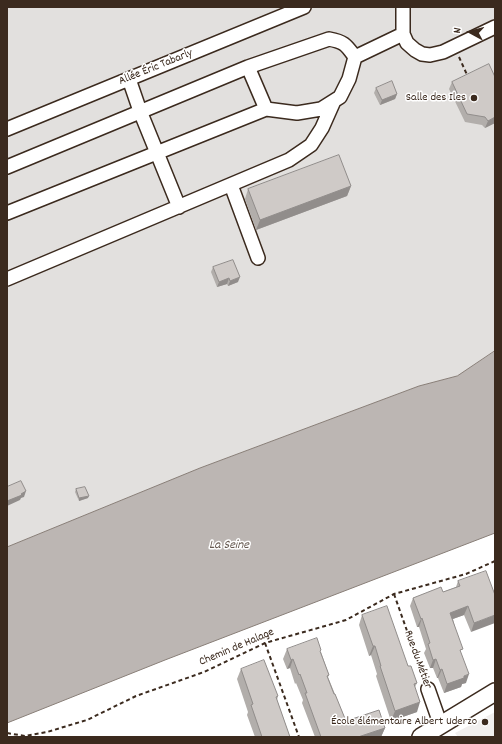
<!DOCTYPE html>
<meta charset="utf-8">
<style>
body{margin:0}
#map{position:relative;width:502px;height:744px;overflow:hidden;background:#fff;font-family:Dekko,sans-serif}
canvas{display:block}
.frame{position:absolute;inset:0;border:8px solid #3b2a1e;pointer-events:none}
.north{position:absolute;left:450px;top:12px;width:40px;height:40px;-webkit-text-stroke:3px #fff;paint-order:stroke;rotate:277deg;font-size:11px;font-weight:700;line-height:16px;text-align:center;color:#3b2a1e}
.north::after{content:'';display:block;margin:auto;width:14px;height:18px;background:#3b2a1e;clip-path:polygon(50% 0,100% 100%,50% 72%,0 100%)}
</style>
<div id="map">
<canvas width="502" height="744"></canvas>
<div class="frame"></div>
<div class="north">N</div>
</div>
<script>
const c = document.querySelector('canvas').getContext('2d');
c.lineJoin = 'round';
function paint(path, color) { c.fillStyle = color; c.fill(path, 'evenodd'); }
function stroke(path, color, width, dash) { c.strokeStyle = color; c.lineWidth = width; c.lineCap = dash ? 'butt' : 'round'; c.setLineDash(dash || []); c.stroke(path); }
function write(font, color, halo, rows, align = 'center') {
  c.font = font + ' Dekko,sans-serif'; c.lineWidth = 3; c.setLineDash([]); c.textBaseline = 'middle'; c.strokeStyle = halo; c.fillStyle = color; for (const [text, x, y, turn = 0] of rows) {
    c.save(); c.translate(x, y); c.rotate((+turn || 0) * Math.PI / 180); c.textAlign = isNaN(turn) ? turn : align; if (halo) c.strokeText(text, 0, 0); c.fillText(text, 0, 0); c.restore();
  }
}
const built = new Path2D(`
 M495,712V737H458L455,733Z`);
const green = new Path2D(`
 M7,7H495V351L457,376L419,386L200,468L7,547Z`);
const water = new Path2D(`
 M495,351V533L165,660L7,723V547L200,468L419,386L457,376Z`);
const path = new Path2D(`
 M459,57L468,77
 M394,594L424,679
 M265,643L299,737
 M7,733L25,736L47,732L87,720L136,696L204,672L265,643L346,620L394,594L466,574L495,561`);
const minor = new Path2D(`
 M403,7V34L407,43L415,50L422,54L430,55L443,52L495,27
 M129,79L140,111L179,207
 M266,109L248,67L329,39C345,42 346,45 355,57
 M7,129L304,7
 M7,167L248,67
 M231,185L258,258
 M7,213L266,109L297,113L321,109L340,97L349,79L355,57L403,34
 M7,279L289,160L311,145L322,128L334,101
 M428,689L441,726`);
const major = new Path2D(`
 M421,737L495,692`);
const wall = new Path2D(`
 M495,77V123L485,128L482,125L465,122L449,89L452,82Z
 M376,88L397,94L395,99L380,105L374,93Z
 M351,186L347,196L256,230L245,199L248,189Z
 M213,267L238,282L228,286L227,284L217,287L211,272Z
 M76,489L88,498L79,501L75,492Z
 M458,581L495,595L471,632L464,615L453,619L461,653L466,683L462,684L461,687L444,693L438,678H437L433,668H430L424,653L426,649L419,627H417L410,606L413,598L443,592L456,587Z
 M362,615L408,666L417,683L415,687L417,712L391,721L376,676L377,674L371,655L369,656L359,625Z
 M287,649L321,652L329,675L328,677L346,721L385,728L381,737H315L302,703L303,700L296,683L295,684L290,668L287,669L283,659Z
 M241,669L278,696L277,700L290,737H255L247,715L248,712L237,679Z`);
const shadedWall = new Path2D(`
 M397,94L395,99L380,105L382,100Z
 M495,117V123L485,128L488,121Z
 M351,186L347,196L256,230L260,220Z
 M240,277L238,282L228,286L230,281Z
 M229,278L227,284L217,287L219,282Z
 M26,491L24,497L21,498L20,500L7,506V501Z
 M89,496L88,498L79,501V498Z
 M468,606L464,615L447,621L450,613Z
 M495,615V623L471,632L474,623Z
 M422,618L419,627H417L421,619Z
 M373,646H375L371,655L369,656Z
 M293,659L290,668L287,669L291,660Z
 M436,659L433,668H430L433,660Z
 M442,669L438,678H437L440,670Z
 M469,674L466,683L462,684L461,687L444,693L447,684Z
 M420,702L417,712L391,721L395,711Z
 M385,728L381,737H358Z`);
const building = new Path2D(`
 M489,64L495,77V117L488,121L485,117L467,114L452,82Z
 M392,81L397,94L382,100L376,88Z
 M339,155L351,186L260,220L248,189Z
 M233,260L240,277L230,281L229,278L219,282L213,267Z
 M21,481L26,491L21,494L22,495L7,501V487Z
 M85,487L89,496L79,498L76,489Z
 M486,571L495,595V615L474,623L468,606L450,613L463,649L460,650L469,674L464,676V678L447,684L442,669L440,670L436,659L433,660L428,644L430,643L422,618L421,619L413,598L441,587L443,592L460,586L458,581Z
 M387,606L408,666H411L417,683L414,684L420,702L395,711L380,666H381L375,646H373L362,615Z
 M317,638L321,650L320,651L329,675L327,676L334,694H335L346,721L379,710L385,728L358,737H321L305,693H307L300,674L299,675L293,659L291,660L287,649Z
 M264,660L278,696L276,697L290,737H262L251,705L253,704L241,669Z`);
const markers = [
 [474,98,4,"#3b2a1e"],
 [485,722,4,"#3b2a1e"]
];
const streetNames = [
 ["Allée Éric Tabarly",156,68,-22],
 ["Chemin de Halage",237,648,-23],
 ["Rue du Métier",417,660,70]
];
const poiNames = [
 ["Salle des Iles",466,98],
 ["École élémentaire Albert Uderzo",477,722]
];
const waterNames = [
 ["La Seine",229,546]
];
paint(built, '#f1efee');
paint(green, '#e2e0de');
paint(water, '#bcb6b3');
stroke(water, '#887e77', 1);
stroke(minor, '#3b2a1e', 16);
stroke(major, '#3b2a1e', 20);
stroke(path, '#3b2a1e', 2, [4, 3]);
stroke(minor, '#fff', 13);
stroke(major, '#fff', 17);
paint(wall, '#b2aeab');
paint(shadedWall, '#918d8b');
paint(building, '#cfcac7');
stroke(building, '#918d8b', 1);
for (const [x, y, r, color] of markers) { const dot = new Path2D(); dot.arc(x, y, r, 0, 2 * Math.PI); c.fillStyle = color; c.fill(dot); stroke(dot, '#fff', 1.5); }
write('12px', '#3b2a1e', '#fff', streetNames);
write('12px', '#3b2a1e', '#fff', poiNames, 'right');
write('italic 13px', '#685b52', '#fff', waterNames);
</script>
